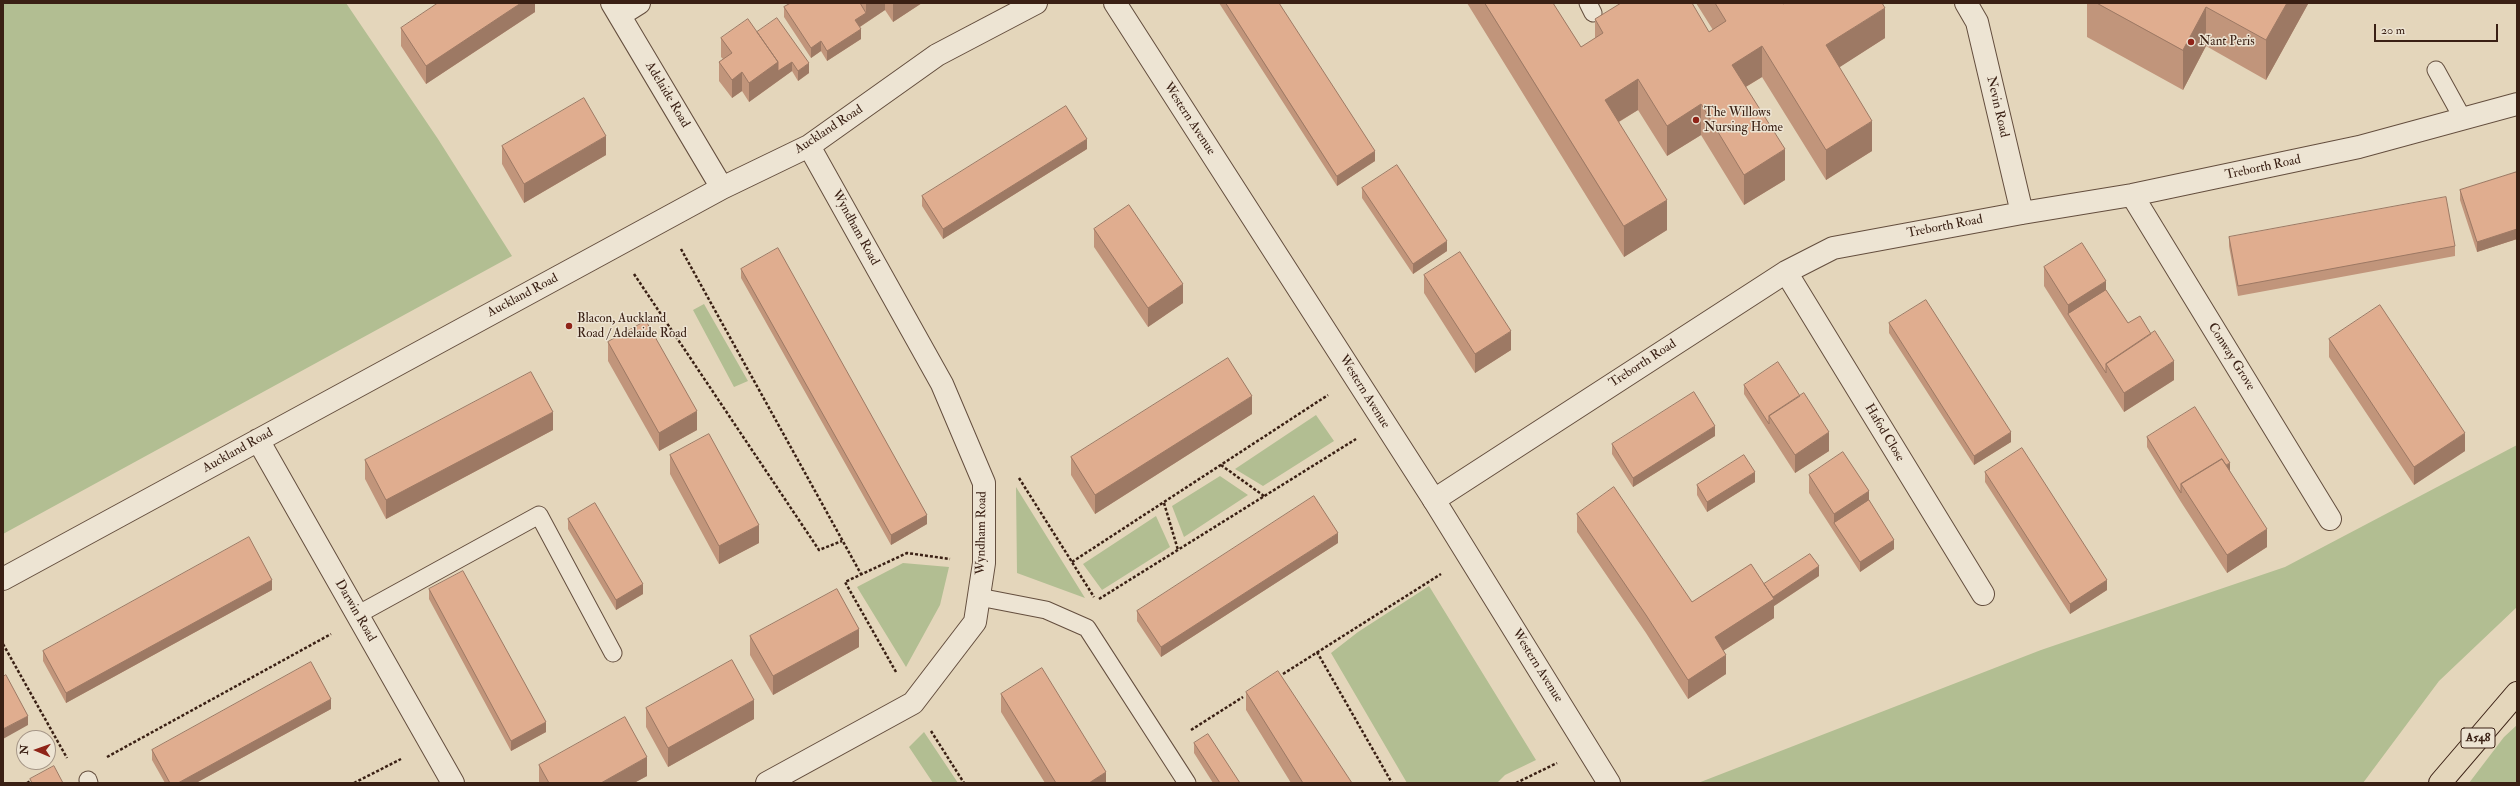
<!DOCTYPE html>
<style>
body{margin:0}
#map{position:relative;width:2520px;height:786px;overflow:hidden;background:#e4d6bb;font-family:"IM FELL Double Pica",serif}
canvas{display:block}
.frame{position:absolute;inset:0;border:4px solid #3a2014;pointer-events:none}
.north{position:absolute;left:16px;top:730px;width:40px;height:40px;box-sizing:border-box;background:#ede4d3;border:1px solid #a59687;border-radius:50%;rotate:272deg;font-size:11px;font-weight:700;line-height:16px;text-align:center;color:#3a2014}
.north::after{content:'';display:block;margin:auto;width:14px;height:18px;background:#8f2418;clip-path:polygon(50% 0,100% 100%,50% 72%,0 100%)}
.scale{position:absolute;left:2374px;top:24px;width:124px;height:18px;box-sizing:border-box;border:2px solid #3a2014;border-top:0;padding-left:5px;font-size:12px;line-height:14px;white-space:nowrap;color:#3a2014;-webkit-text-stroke:3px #ede4d3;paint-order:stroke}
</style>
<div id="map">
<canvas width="2520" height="786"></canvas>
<div class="frame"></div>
<div class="north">N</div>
<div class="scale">20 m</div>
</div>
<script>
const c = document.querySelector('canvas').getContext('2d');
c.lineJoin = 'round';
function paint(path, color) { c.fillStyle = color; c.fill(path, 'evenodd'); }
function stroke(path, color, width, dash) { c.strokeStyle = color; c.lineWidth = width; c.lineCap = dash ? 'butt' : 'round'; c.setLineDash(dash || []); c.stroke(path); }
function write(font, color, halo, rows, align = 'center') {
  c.font = font + ' "IM FELL Double Pica",serif'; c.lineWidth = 3; c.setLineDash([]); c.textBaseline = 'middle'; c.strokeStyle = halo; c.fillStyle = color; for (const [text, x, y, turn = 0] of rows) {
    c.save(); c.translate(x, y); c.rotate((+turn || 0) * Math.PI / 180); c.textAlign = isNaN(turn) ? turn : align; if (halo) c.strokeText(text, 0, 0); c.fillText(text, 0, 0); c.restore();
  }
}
const green = new Path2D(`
 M3,3H346L438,139L512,256L3,534Z
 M704,304L748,381L734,387L693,310Z
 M1316,415L1334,441L1263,486L1235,469Z
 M2517,445V607L2439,681L2363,783H1698L2041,650L2285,567Z
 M1220,476L1248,495L1184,537L1172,506Z
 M1016,487L1085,598L1017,573Z
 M1156,516L1170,547L1102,590L1083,564Z
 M903,563L949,567L940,605L906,667L857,587Z
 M1429,586L1536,760L1505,775L1497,783H1407L1331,653L1358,632Z
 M2517,725V783H2469L2504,737Z
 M924,732L958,783H933L909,747Z`);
const path = new Path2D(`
 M681,249L861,574
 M634,274L819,550L842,541
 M1221,465L1264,496
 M1019,478L1094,597
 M1164,503L1178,550
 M1072,562L1328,395
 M1099,599L1356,439
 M3,644L67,758
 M1317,652L1392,783
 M896,672L845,582L907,553L950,559
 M1283,674L1441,574
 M1191,730L1243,697
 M931,731L964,783
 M107,757L331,634
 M27,783L32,780
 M354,783L401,759
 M1516,783L1557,763`);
const service = new Path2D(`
 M1588,3L1593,13
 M2436,70L2463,119
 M979,597L1046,610L1087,628L1187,783
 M357,615L539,515L613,653
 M88,780L89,783`);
const minor = new Path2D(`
 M612,3L722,188
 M1966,3L1977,22L2022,213
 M620,15L639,3
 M2132,195L2330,519
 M1786,272L1983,594
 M258,440L453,783
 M1434,500L1786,272L1833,248L2022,213L2132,195L2359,147L2517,104
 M3,579L722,188L809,146L937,55L1036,3
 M767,783L913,703L975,622L984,563V483L942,384L809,146`);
const tertiary = new Path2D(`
 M1115,3L1434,500L1609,783`);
const primary = new Path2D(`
 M2440,783L2517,693`);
const wall = new Path2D(`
 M535,3V12L426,84L401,46V28Z
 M791,3H922L893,22L885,10L860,27L861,39L827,61L821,51L811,58L784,17V7Z
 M1219,3H1279L1375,161L1337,186Z
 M1467,3H1553L1581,47L1595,39V19L1709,32L1713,30L1696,3H1782L1783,4L1885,38L1839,67L1872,151L1826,180L1762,77L1746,87L1785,180L1744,205L1701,135L1667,156L1638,110L1619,122L1667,230L1624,257Z
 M2087,3H2308V4L2266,80L2206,46L2183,90L2087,37Z
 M757,32L809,73L798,81L792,71L749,102L742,91L732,98L719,81V62L723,59L721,57V38Z
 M502,146L606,155L524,203L502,164Z
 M1087,149L943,239L922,206V196Z
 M2517,172V239L2477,252L2460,200V190Z
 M1362,188L1447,251L1413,274L1362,198Z
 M1094,229L1183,303L1148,327L1094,247Z
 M2229,237L2455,246V256L2238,296L2229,246Z
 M2044,267L2106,290L2128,323L2174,380L2124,412L2068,324L2044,286Z
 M741,269L927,524L891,545L741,278Z
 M1424,275L1511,350L1475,373L1424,293Z
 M1889,323L2011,442L1974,465L1889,333Z
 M2329,339L2465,451L2414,485L2329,357Z
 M608,342L697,430L659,451L608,361Z
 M1744,385L1829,451L1795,473L1744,394Z
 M1252,414L1095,514L1071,475V457Z
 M553,430L386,519L365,479V460Z
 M1715,436L1633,487L1612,454V444Z
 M2147,437L2230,471L2267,547L2227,573L2181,502L2147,447Z
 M670,455L759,543L719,564L670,474Z
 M1985,472L2107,590L2070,614L1985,482Z
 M1809,475L1869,500L1894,549L1860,572L1809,493Z
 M1755,482L1707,512L1697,495V485Z
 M1577,514L1692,602L1764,584L1819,576L1774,606V618L1723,651L1726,674L1688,699L1646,633L1577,532Z
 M568,519L643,594L616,610L568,529Z
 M1338,543L1161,657L1137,621V611Z
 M429,589L546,732L511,751L429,599Z
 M272,590L66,703L43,661V651Z
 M750,636L859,647L773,695L750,655Z
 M1246,692L1352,783H1291L1246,710Z
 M1001,694L1106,783H1045L1001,712Z
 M646,708L754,719L668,767L646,727Z
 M331,709L196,783H165L152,760V750Z
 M1194,743L1240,783H1213L1194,753Z
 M539,765L647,776L634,783H539Z`);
const shadedWall = new Path2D(`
 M521,3H535V12L426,84V66Z
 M868,3H885V10L855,30V20L866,13V4Z
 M893,3H922L893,22Z
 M2287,3H2308V4L2266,80V40Z
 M2206,7V46L2183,90V50Z
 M1885,8V38L1826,76V45Z
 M861,29V39L827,61V51Z
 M821,41V51L811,58V48Z
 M1762,46V77L1732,95V65Z
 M778,62H792V71L749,102V83Z
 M809,63V73L798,81V71Z
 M742,72V91L732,98V80Z
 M1638,79V110L1605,130V100Z
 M1701,104V135L1667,156V126Z
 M1872,121V151L1826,180V150Z
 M606,136V155L524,203V184Z
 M1087,139V149L943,239V229Z
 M1785,149V180L1744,205V175Z
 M1375,151V161L1337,186V176Z
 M1667,200V230L1624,257V226Z
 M2517,229V239L2477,252V242Z
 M1447,241V251L1413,274V264Z
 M2106,281V299L2068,314V305Z
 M1183,284V303L1148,327V308Z
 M1511,331V350L1475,373V354Z
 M2174,361V380L2124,412V393Z
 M1252,396V414L1095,514V495Z
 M697,411V430L659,451V433Z
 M553,412V430L386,519V500Z
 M1715,426V436L1633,487V478Z
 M1829,432V451L1795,473V455Z
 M2011,432V442L1974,465V456Z
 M2465,433V451L2414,485V467Z
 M2230,463V473L2185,490Z
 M1755,472V482L1707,512V502Z
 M1869,491V510L1834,523V514Z
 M927,515V524L891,545V535Z
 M759,525V543L719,564V546Z
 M2267,529V547L2227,573V555Z
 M1338,533V543L1161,657V647Z
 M1894,540V549L1860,572V562Z
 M1819,566V576L1774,606V618L1715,656V637L1769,599Z
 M272,580V590L66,703V693Z
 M2107,580V590L2070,614V604Z
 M643,584V594L616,610V600Z
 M859,629V647L773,695V676Z
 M1726,655V674L1688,699V680Z
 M331,699V709L196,783H178Z
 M754,700V719L668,767V748Z
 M28,716V725L3,739V729Z
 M546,722V732L511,751V741Z
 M647,757V776L634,783H601Z
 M1106,772V783H1089Z`);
const building = new Path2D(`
 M438,3H521L426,66L401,28Z
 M791,3H860L866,13L855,20L861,29L827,51L821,41L811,48L784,7Z
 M1226,3H1279L1375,151L1337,176Z
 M1485,3H1553L1581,47L1603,33L1595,19L1621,3H1692L1709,32L1726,21L1715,3H1782L1783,4L1785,3H1882L1885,8L1826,45L1872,121L1826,150L1762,46L1732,65L1785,149L1744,175L1701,104L1667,126L1638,79L1605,100L1667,200L1624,226Z
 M2097,3H2287L2266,40L2206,7L2183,50Z
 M777,18L809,63L798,71L792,62L778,71V62L757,32Z
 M748,19L778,62L749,83L742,72L732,80L719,62L732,53L721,38Z
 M584,98L606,136L524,184L502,146Z
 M1066,106L1087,139L943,229L922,196Z
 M1397,165L1447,241L1413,264L1362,188Z
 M2517,172V229L2477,242L2460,190Z
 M2446,197L2455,246L2238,286L2229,237Z
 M1129,205L1183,284L1148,308L1094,229Z
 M2082,243L2106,281L2068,305L2044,267Z
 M778,248L927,515L891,535L741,269Z
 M1460,252L1511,331L1475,354L1424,275Z
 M2106,290L2128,323L2140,316L2151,334L2106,364V373L2068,314Z
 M1926,300L2011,432L1974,456L1889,323Z
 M2380,305L2465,433L2414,467L2329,339Z
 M646,321L697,411L659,433L608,342Z
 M2155,331L2174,361L2124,393L2106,364Z
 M1228,358L1252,396L1095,495L1071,457Z
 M1778,362L1800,396L1769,416V424L1744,385Z
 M531,372L553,412L386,500L365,460Z
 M1694,392L1715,426L1633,478L1612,444Z
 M1804,393L1829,432L1795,455L1769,416Z
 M2195,407L2230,463L2226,465L2222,459L2181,484V493L2147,437Z
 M709,434L759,525L719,546L670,455Z
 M2022,448L2107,580L2070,604L1985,472Z
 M1843,452L1869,491L1834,514L1809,475Z
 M1744,455L1755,472L1707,502L1697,485Z
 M2222,459L2267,529L2227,555L2181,484Z
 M1614,487L1692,602L1751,564L1774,599L1715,637L1726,655L1688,680L1646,615L1577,514Z
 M1314,496L1338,533L1161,647L1137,611Z
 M1869,500L1894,540L1860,562L1834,523Z
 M595,503L643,584L616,600L568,519Z
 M249,537L272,580L66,693L43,651Z
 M1810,554L1819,566L1773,597L1764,584Z
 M463,571L546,722L511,741L429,589Z
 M837,589L859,629L773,676L750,636Z
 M732,660L754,700L668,748L646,708Z
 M311,662L331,699L178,783H170L152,750Z
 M1042,668L1106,772L1089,783H1056L1001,694Z
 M1278,671L1352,783H1303L1246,692Z
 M6,675L28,716L3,729V677Z
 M625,717L647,757L601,783H549L539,765Z
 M1208,734L1240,783H1220L1194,743Z
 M54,766L63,783H32L30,779Z`);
const markers = [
 [2191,42,4,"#8f2418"],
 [1696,120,4,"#8f2418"],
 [569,326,4,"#8f2418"]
];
const shields = [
 [2478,738,34]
];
const shieldNames = [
 ["A548",2478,738]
];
const poiNames = [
 ["Nant Peris",2199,42],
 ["The Willows",1704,113],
 ["Nursing Home",1704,128],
 ["Blacon, Auckland",577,319],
 ["Road / Adelaide Road",577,334]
];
const streetNames = [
 ["Adelaide Road",667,95,59],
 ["Nevin Road",1997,107,77],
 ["Western Avenue",1189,119,57],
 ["Auckland Road",829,130,-33],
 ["Treborth Road",2263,168,-12],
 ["Treborth Road",1945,227,-11],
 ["Wyndham Road",855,228,61],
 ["Auckland Road",523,296,-28],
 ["Conway Grove",2231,357,58],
 ["Treborth Road",1643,364,-33],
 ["Western Avenue",1364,392,58],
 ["Hafod Close",1884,433,59],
 ["Auckland Road",238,451,-29],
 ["Wyndham Road",982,533,-89],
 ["Darwin Road",355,611,60],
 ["Western Avenue",1537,666,58]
];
paint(green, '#b2be92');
stroke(service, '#644e3e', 19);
stroke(minor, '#644e3e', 24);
stroke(tertiary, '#644e3e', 24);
stroke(primary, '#3a2014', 24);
stroke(path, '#3a2014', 2.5, [3, 2]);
stroke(service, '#ede4d3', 17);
stroke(minor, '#ede4d3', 22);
stroke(tertiary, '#ede4d3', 22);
stroke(primary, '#e4d6bb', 22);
paint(wall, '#c1957b');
paint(shadedWall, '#9d7964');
paint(building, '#e0ad8f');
stroke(building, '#9d7964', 1);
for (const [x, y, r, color] of markers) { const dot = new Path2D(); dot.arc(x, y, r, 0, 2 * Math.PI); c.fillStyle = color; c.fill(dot); stroke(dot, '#ede4d3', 1.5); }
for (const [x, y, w] of shields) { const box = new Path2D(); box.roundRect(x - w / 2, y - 10, w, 20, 3); c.fillStyle = '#ede4d3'; c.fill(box); stroke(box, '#3a2014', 1); }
write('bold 12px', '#3a2014', null, shieldNames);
write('13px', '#3a2014', '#ede4d3', poiNames, 'left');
write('13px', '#3a2014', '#ede4d3', streetNames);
</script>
